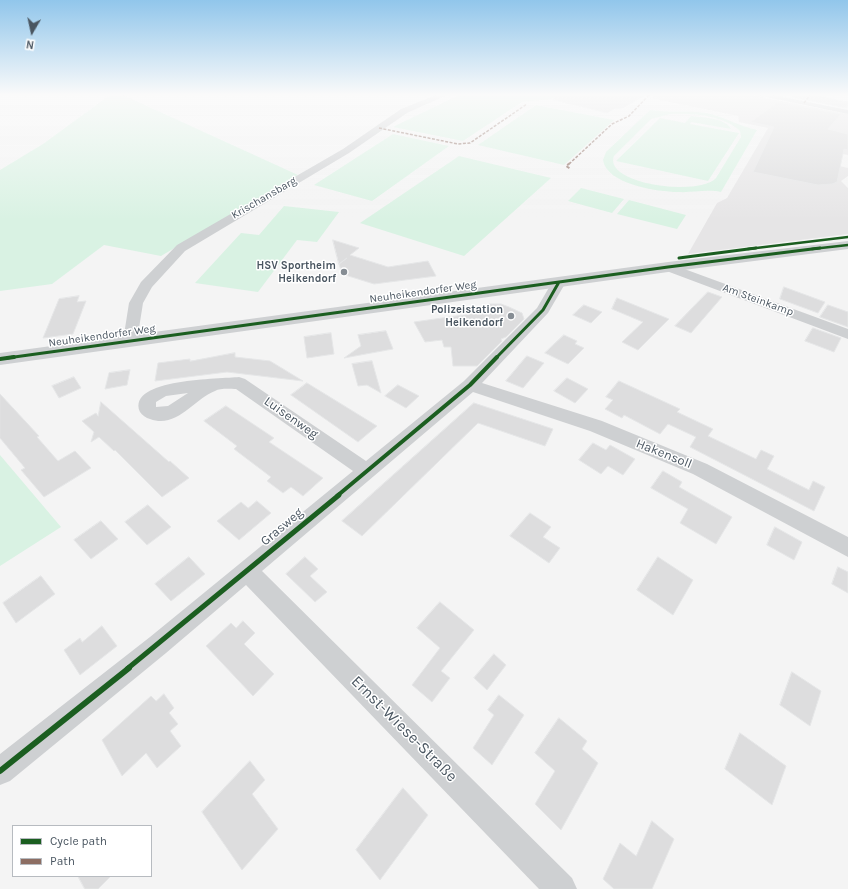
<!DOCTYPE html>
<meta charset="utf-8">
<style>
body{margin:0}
#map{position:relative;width:848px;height:889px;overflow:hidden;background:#f4f4f4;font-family:Karla,sans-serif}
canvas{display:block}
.legend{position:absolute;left:12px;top:825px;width:140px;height:52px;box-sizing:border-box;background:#fff;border:1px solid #b7bbc0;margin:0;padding:5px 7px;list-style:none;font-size:12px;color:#4a5661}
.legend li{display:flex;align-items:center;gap:8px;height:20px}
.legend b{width:20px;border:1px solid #b7bbc0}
.north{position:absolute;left:12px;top:12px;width:40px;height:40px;-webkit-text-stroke:3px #fff;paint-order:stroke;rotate:189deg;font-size:11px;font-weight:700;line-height:16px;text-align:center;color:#4a5661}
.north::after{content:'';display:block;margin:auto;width:14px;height:18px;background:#4a5661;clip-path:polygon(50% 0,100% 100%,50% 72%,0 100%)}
</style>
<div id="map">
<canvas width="848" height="889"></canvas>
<ul class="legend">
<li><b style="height:5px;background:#1b5e20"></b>Cycle path</li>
<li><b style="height:5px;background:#8d6e63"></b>Path</li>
</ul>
<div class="north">N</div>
</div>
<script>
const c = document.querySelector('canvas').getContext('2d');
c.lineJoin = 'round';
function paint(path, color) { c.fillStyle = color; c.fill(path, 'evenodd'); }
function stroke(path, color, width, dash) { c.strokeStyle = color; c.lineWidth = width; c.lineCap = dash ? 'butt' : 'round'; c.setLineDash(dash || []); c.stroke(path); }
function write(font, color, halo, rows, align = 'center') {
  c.font = font + ' Karla,sans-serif'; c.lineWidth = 3; c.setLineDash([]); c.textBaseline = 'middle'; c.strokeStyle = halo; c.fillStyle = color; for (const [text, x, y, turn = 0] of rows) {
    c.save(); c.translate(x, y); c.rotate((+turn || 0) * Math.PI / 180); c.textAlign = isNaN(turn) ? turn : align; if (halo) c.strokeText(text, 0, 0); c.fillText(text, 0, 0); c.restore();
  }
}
const education = new Path2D(`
 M655,95H750L848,114V155L806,146L801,157L848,168V176L841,181L848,188V234L688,254L717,203L727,198L768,128L739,122L738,116L650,98Z`);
const green = new Path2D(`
 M110,95H123L298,175L161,256L104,245L52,284L0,291V170L43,144Z
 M459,95H559L551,99L522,102L463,141L393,127Z
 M536,105L614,120L564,165L478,145Z
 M650,110C669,113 688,110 707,113C724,117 739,126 757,130L721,192C706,189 692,193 678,192C658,192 606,184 603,160L606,152ZM670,114C692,113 723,115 740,131L741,137L716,178C699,197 603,184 614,156L651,119Z
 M691,116C702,117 726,118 731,129L691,122L690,124L739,133L708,181L616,161L660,118L685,123Z
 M393,134L449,146L372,201L314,185Z
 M459,156L551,178L464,256L360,223Z
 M581,188L624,199L612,213L568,201Z
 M629,200L686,215L677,229L617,214Z
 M284,206L339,212L317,242L297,240L258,292L195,283L241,233L259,235Z
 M0,455L61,527L0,566Z`);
const building = new Path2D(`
 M555,95H645L623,108L614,109L607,113L554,100Z
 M792,95H811L848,102V105L846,108L792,97Z
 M778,102L841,114L828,129L848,134V150L844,149L837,182L832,184L818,185L753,172L774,127L751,122Z
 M333,240L359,248L350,255L388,267L428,261L436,276L374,284L342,274L339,264L347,258L339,264Z
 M784,287L825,302L818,313L780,299Z
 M708,292L722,297L691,333L675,326Z
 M79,296L77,302L86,301L73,334L43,338L59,299Z
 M617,298L669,319L638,350L622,342L643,322L612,309Z
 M488,304H501L509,307L522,313L524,319L506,337L501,339L502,341L477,366H453L451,347H444L442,340L425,342L414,322L491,311Z
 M584,305L602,312L591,323L573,315Z
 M828,305L848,312V327L820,317Z
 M813,328L841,338L834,352L805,341Z
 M386,331L393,349L344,358L361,346L358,335Z
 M331,333L334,354L307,358L304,337Z
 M564,335L577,341L575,344L584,348L568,364L545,353Z
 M235,353V357L270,361L303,381L227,372L155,381L158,363L190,359V361Z
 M527,356L544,363L523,388L506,381Z
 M372,361L381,393L367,385L358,386L352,364Z
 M130,370L127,385L105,389L109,373Z
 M74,377L81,388L59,398L52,386Z
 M567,378L588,389L575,403L554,391Z
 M619,381L680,409L677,412L713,429L708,436L756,459L761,450L774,456L767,469L809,490L813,481L825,487L814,511L690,447L696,437L668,424L660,434L624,415L622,418L605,409L613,400L606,397Z
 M307,383L377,426L358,442L291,395Z
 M398,385L419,396L406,408L385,396Z
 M0,394L39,436L37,437L58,461L75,451L91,468L44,497L21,470L25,468L0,438Z
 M101,402L169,462L170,461L189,478L162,497L115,450L114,451L99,437L91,442L94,432L82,421L96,413L98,416Z
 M474,403L553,429L545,446L478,423L362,536L342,521Z
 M226,406L274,438L269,442L323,478L303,496L291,487L283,493L267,481L271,477L234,449L237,446L204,421Z
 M593,443L606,450L610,445L635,459L623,475L608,466L601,474L579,460Z
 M663,471L682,482L679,487L732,517L716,544L680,523L688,509L651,488Z
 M257,501L271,513L239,540L217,521L241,502L248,508Z
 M148,505L171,527L147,545L125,522Z
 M530,513L551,527L543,537L560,548L549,563L510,536Z
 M101,521L118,539L91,559L74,540Z
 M775,527L802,542L794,560L767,545Z
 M189,557L205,574L171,601L155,584Z
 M305,557L318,569L310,576L327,592L315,602L286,574Z
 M658,557L693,580L673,615L637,590Z
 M838,567L848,572V593L832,584Z
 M41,576L55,594L16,623L3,603Z
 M440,602L474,630L441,671L450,678L432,702L412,685L440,648L417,628Z
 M243,621L255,633L244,644L274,674L253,696L206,646L231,623L236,628Z
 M102,626L117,646L80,675L64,650L80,638L82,642Z
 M494,654L506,665L487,690L474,678Z
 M792,672L821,691L810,726L780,705Z
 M164,694L174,708L169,713L178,724L170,731L181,746L157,768L146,753L122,776L102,740L151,696L156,701Z
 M499,695L524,715L492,765L473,748L494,715L488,710Z
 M559,718L587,741L582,749L598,763L561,830L535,804L555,771L535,753Z
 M740,733L786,766L772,805L725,769Z
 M250,761L265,780L252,794L278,829L242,870L202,812Z
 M403,788L428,815L380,880L356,850Z
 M652,821L674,839L652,889H614L603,879L620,843L636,856Z
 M78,876H111L98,889H85Z`);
const minor = new Path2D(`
 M436,95H447L407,113L349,153L185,251L152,287L143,303L137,341L135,344H125L123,341L129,303L141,282L177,245L343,149L401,109Z
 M757,95H773L848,110V114Z
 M668,263L848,329V339L664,270L662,267L664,264Z
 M559,278L564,279L566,282L548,313L482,383L602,421L707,464L848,537V557L693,474L590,431L473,392L262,571L572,878L577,889H539L246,585L166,653L10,781L0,785V754L150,637L353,471L236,389C230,389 220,388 215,391C194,399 177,429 150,419C146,418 142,415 140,412C126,378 222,379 239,377L245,379L366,461L464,381L537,308L554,279ZM188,393L168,406L156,407V402L166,396Z`);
const tertiary = new Path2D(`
 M848,241V249L668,272L0,365V353L668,262Z`);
const quietFar1 = new Path2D(`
 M804,103L810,95
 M379,128L458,144L470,143L527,104
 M569,164L612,124L629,116L649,95`);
const quiet = new Path2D(`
 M570,163L566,166L571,169`);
const cyclewayFar4 = new Path2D(`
 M748,249L848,237
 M812,249L848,245`);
const cyclewayFar3 = new Path2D(`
 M679,258L756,248
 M7,358L668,267L820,248
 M496,358L543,310L559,282`);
const cyclewayFar2 = new Path2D(`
 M0,359L14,357
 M337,496L470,385L497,357`);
const cyclewayFar1 = new Path2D(`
 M127,669L339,495`);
const cycleway = new Path2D(`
 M0,771L129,668`);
const markers = [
 [344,272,4,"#868d94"],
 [511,316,4,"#868d94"]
];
const farStreetnames = [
 ["Krischansbarg",264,198,-30],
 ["Neuheikendorfer Weg",423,292,-8],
 ["Am Steinkamp",758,300,20],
 ["Neuheikendorfer Weg",102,336,-8]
];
const farPoinames = [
 ["HSV Sportheim",336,266],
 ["Heikendorf",336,279],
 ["Polizeistation",503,310],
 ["Heikendorf",503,323]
];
const streetNames = [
 ["Luisenweg",291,418,35],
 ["Hakensoll",664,454,22],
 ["Grasweg",282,527,-40]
];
const nearStreetnames = [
 ["Ernst-Wiese-Straße",404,729,45]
];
paint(education, '#e6e5e6');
paint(green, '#d9f2e3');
paint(building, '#ddddde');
stroke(building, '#e5e6e7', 1);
paint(minor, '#ced0d2');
paint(tertiary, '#ced0d2');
stroke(quietFar1, '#8d6e63', 1.5, [3, 1.5]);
stroke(quiet, '#8d6e63', 2, [3.5, 2]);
stroke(cyclewayFar4, '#1b5e20', 2.5);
stroke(cyclewayFar3, '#1b5e20', 3);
stroke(cyclewayFar2, '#1b5e20', 4);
stroke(cyclewayFar1, '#1b5e20', 5);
stroke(cycleway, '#1b5e20', 6);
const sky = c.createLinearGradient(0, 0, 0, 220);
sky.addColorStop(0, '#91c6eb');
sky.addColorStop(0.43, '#fafafa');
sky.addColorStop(1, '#fafafa00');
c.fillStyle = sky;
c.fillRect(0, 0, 848, 220);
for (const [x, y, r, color] of markers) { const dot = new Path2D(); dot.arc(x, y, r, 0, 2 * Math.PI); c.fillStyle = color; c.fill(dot); stroke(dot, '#fff', 1.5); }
write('11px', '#4a5661', '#fff', farStreetnames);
write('bold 11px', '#4a5661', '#fff', farPoinames, 'right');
write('13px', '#4a5661', '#fff', streetNames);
write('16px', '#4a5661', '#fff', nearStreetnames);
</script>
